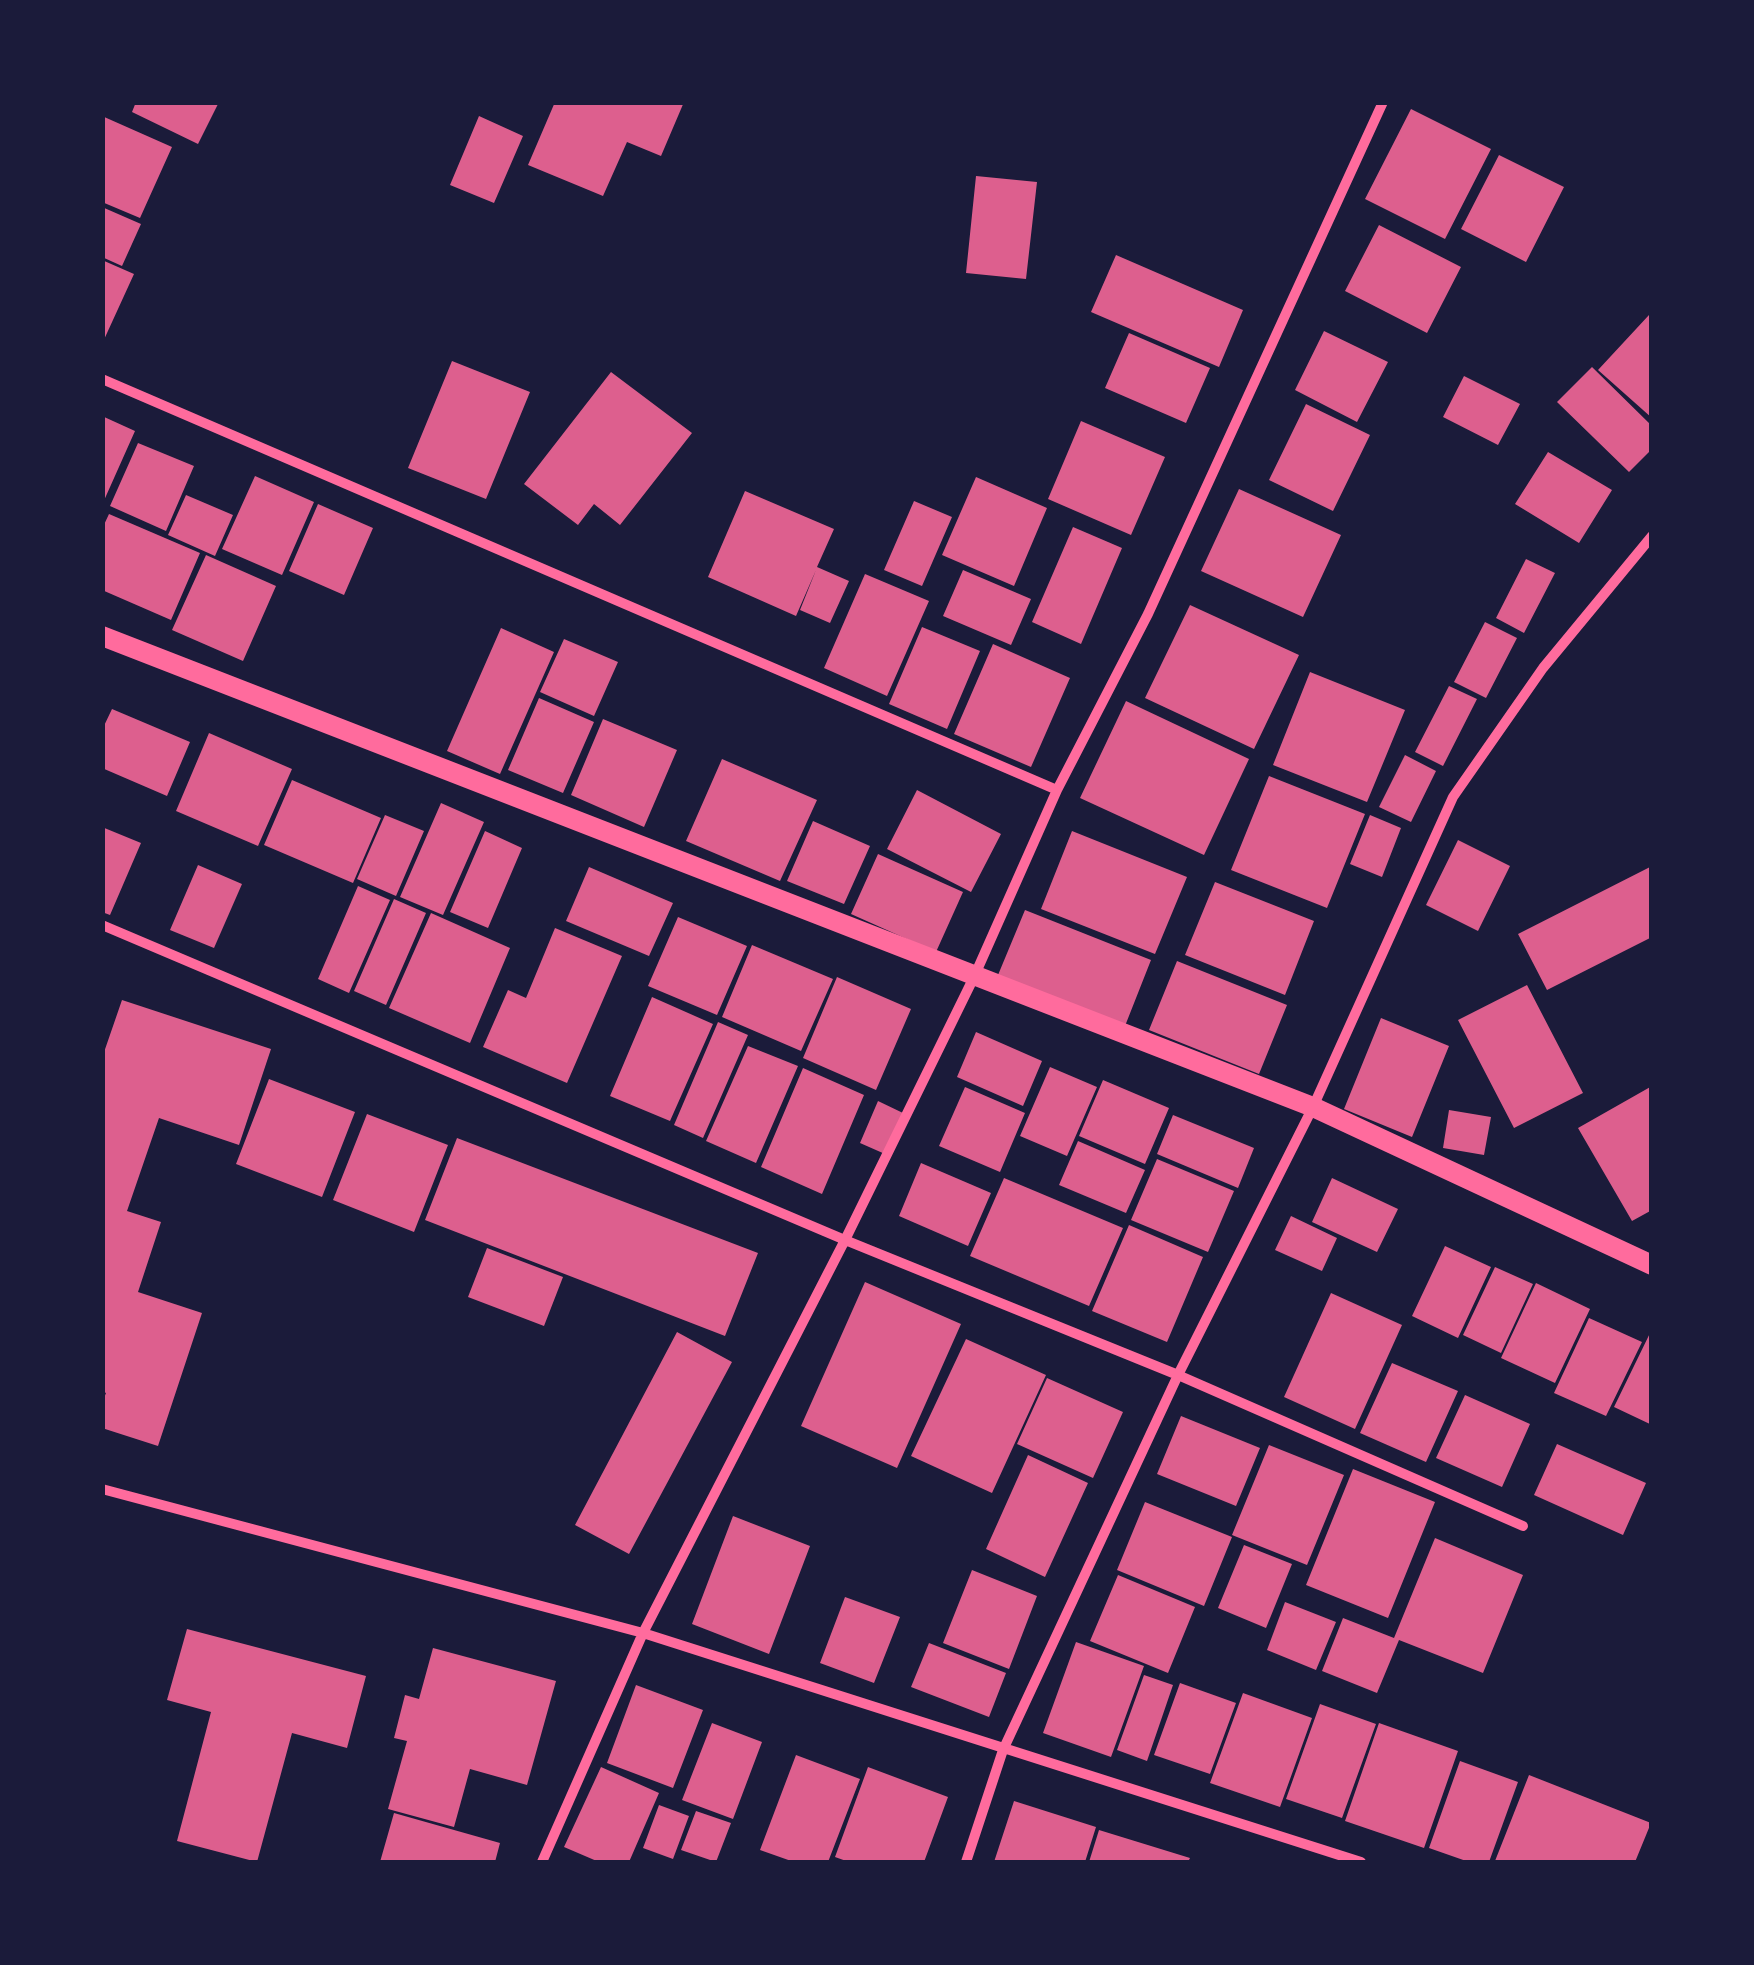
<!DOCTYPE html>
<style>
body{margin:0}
#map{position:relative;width:1754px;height:1965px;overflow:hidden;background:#1b1b3a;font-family:"Roboto Condensed",sans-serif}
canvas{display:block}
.frame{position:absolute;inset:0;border:105px solid #1b1b3a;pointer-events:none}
</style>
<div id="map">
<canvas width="1754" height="1965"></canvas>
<div class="frame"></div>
</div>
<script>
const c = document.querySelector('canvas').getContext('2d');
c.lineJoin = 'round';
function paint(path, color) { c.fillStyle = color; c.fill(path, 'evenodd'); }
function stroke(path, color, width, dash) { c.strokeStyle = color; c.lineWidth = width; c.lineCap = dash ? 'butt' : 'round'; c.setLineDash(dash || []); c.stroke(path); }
const building = new Path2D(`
 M136,102H219L198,144L132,112Z
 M555,102H684L661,156L627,142L603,196L528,165Z
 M1411,109L1491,149L1445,239L1365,199Z
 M102,116L172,147L140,218L102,202Z
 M479,116L523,136L494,203L450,185Z
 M1499,155L1564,187L1526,262L1461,229Z
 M976,176L1037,182L1026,279L966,273Z
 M102,207L141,224L122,266L102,257Z
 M1379,225L1461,267L1427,333L1345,291Z
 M1116,255L1243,310L1219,367L1091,312Z
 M102,260L134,274L102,344Z
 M1649,315L1652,318V418L1598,370Z
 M1324,331L1388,362L1357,422L1295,390Z
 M1129,333L1210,368L1186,423L1105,388Z
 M452,361L530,392L486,499L408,468Z
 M1592,367L1652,426V449L1629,472L1557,402Z
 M611,372L692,433L620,525L594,504L578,525L524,484Z
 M1464,376L1520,404L1498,445L1443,417Z
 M1306,404L1370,435L1333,511L1269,480Z
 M102,416L135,431L102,505Z
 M1081,421L1165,457L1131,535L1048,499Z
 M138,443L194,466L166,531L110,506Z
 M1548,452L1612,490L1579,543L1515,504Z
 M255,476L314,502L282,575L222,549Z
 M976,477L1047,508L1014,586L942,555Z
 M1239,489L1341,535L1303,617L1201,571Z
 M745,491L834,529L817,567L849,581L830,623L800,610L816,570L796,616L708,577Z
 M186,495L233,515L215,556L168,535Z
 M914,501L952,517L922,586L884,570Z
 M318,504L373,528L344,595L289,571Z
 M109,514L200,553L171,620L102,590V529Z
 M1073,527L1122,548L1081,644L1032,622Z
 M206,555L276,586L243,661L172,630Z
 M1526,559L1555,573L1524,633L1496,618Z
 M963,570L1031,599L1011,645L943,616Z
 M865,574L929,601L887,696L824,668Z
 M1190,605L1299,655L1254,749L1145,698Z
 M1485,622L1517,638L1486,698L1454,682Z
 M922,627L980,651L947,729L889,704Z
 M501,628L554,652L500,774L447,751Z
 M564,639L618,662L594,716L540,692Z
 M993,644L1070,678L1031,767L954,734Z
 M1310,672L1405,710L1367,802L1273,765Z
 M1449,686L1477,699L1443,766L1415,752Z
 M539,698L594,722L563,793L508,770Z
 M1126,701L1249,759L1204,855L1080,798Z
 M112,709L190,742L167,796L102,768V730Z
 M603,719L677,750L644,827L571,795Z
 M209,733L292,769L258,846L176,811Z
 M1405,755L1436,771L1411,822L1379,807Z
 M722,759L817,800L780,881L686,841Z
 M1269,776L1365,814L1327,908L1231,870Z
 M292,780L381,818L353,883L264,845Z
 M917,790L1001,834L971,892L887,849Z
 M441,803L484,822L443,915L400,897Z
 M385,815L424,831L396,896L357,879Z
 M1370,815L1401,828L1382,877L1350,864Z
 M813,821L870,846L844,904L787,881Z
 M102,827L141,843L110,915L102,912Z
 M485,831L522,848L488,928L450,912Z
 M1072,831L1187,877L1155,954L1041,909Z
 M1458,840L1510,866L1478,931L1426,905Z
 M878,854L963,892L936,952L851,914Z
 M198,865L242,884L214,948L170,930Z
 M1652,866V937L1547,990L1518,934Z
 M589,867L673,903L649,956L566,921Z
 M1215,882L1314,921L1285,995L1185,955Z
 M358,886L390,900L349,993L318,979Z
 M394,899L426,913L386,1005L354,991Z
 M1025,910L1151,960L1125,1026L998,975Z
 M431,913L510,948L470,1043L389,1008Z
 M678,917L747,946L717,1015L648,986Z
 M555,928L622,956L567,1083L483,1047L508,990L526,998Z
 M752,945L833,979L801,1051L722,1017Z
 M1177,961L1287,1005L1259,1074L1149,1030Z
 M837,977L911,1009L876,1090L803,1058Z
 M1527,985L1583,1093L1514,1128L1458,1020Z
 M652,997L713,1024L670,1121L610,1096Z
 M122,1000L271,1049L239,1145L159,1118L127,1211L161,1222L138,1292L202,1313L158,1446L102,1428V1403L106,1393L102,1391V1058Z
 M1381,1018L1449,1046L1412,1137L1344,1109Z
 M718,1022L748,1035L703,1138L674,1125Z
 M976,1032L1042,1061L1023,1106L957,1077Z
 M748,1046L798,1066L756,1163L706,1141Z
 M1050,1067L1097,1087L1067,1156L1020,1136Z
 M803,1068L864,1095L822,1194L761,1167Z
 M269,1079L355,1112L322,1197L236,1164Z
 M1103,1080L1169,1108L1145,1164L1079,1136Z
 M1652,1086V1210L1632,1221L1578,1128Z
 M965,1087L1025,1113L1000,1172L939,1146Z
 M878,1101L903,1113L885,1154L860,1143Z
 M1449,1110L1491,1117L1484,1155L1443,1148Z
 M367,1114L448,1145L414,1232L333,1200Z
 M1173,1115L1254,1148L1238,1188L1157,1154Z
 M457,1138L758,1253L725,1336L425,1220Z
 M1078,1141L1145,1170L1126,1213L1059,1185Z
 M1157,1159L1234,1191L1208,1252L1131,1220Z
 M921,1163L991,1193L968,1246L899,1216Z
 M1004,1178L1123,1228L1089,1306L970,1256Z
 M1332,1178L1398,1209L1377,1252L1312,1222Z
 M1291,1216L1337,1238L1322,1271L1275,1250Z
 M1129,1225L1203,1257L1167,1342L1092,1311Z
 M1445,1246L1491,1267L1458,1338L1412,1316Z
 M487,1248L563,1277L544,1326L468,1297Z
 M1495,1267L1533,1284L1501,1353L1463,1335Z
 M865,1282L961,1324L897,1468L801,1426Z
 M1536,1283L1590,1309L1555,1383L1501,1358Z
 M1331,1293L1402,1325L1355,1429L1284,1397Z
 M1589,1318L1642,1342L1606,1416L1554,1393Z
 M1652,1329V1425L1614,1407Z
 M677,1332L732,1362L629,1554L575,1525Z
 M966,1339L1046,1375L992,1493L911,1456Z
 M1392,1363L1458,1391L1426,1462L1360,1433Z
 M1047,1378L1123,1412L1093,1478L1017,1444Z
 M1465,1395L1530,1424L1502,1487L1436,1458Z
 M1181,1416L1260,1448L1236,1506L1157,1474Z
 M1557,1444L1646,1483L1623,1535L1534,1495Z
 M1269,1445L1344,1475L1307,1565L1232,1535Z
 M1028,1455L1088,1483L1045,1577L986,1549Z
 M1353,1469L1435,1502L1388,1618L1306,1585Z
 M1145,1502L1232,1537L1204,1606L1117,1570Z
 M733,1516L810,1546L769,1654L692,1624Z
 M1435,1538L1523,1575L1483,1673L1399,1640L1377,1693L1322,1671L1343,1618L1394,1638Z
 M1244,1545L1292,1564L1266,1628L1218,1608Z
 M972,1570L1037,1596L1009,1669L943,1643Z
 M1118,1575L1195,1607L1168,1673L1090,1641Z
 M845,1597L900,1617L874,1683L820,1663Z
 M1285,1602L1336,1622L1316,1670L1267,1650Z
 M187,1629L366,1676L347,1748L292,1733L257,1862L177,1841L211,1712L167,1700Z
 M1076,1642L1144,1666L1111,1757L1043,1733Z
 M929,1643L1006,1673L989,1717L911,1687Z
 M433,1648L556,1681L527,1785L470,1769L454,1827L388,1809L407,1741L394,1738L405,1695L419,1699Z
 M1144,1675L1173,1685L1147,1761L1117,1750Z
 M1180,1683L1236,1703L1210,1774L1154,1755Z
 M636,1685L703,1710L673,1788L607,1763Z
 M1243,1693L1312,1718L1280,1807L1210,1783Z
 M1320,1704L1376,1724L1342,1818L1286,1799Z
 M712,1723L762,1742L733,1819L682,1800Z
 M1379,1723L1458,1751L1424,1848L1345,1821Z
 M796,1755L860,1779L828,1862H794L760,1850Z
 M1460,1761L1518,1782L1489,1862H1469L1429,1848Z
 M601,1767L659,1793L629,1862H599L564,1847Z
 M868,1767L948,1797L924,1862H849L835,1857Z
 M1529,1775L1651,1823L1635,1862L1495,1861Z
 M1014,1801L1096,1827L1085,1862H994Z
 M659,1805L689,1816L673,1859L643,1848Z
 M696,1811L731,1823L716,1862L681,1850Z
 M394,1813L500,1843L495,1862H380Z
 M1099,1830L1190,1858L1188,1862H1089Z`);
const minor = new Path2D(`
 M102,379L1057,790
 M102,925L845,1240L1178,1375L1523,1526
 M102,1489L643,1633L1361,1862
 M542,1862L643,1633L845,1240L974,977L1057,790L1148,614L1383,102
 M966,1862L1003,1750L1178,1375L1313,1107L1453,797L1543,668L1652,536`);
const secondary = new Path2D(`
 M102,636L1313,1107L1652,1265`);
paint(building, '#dd5f8e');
stroke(minor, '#ff6b9d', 10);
stroke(secondary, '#ff6b9d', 20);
</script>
